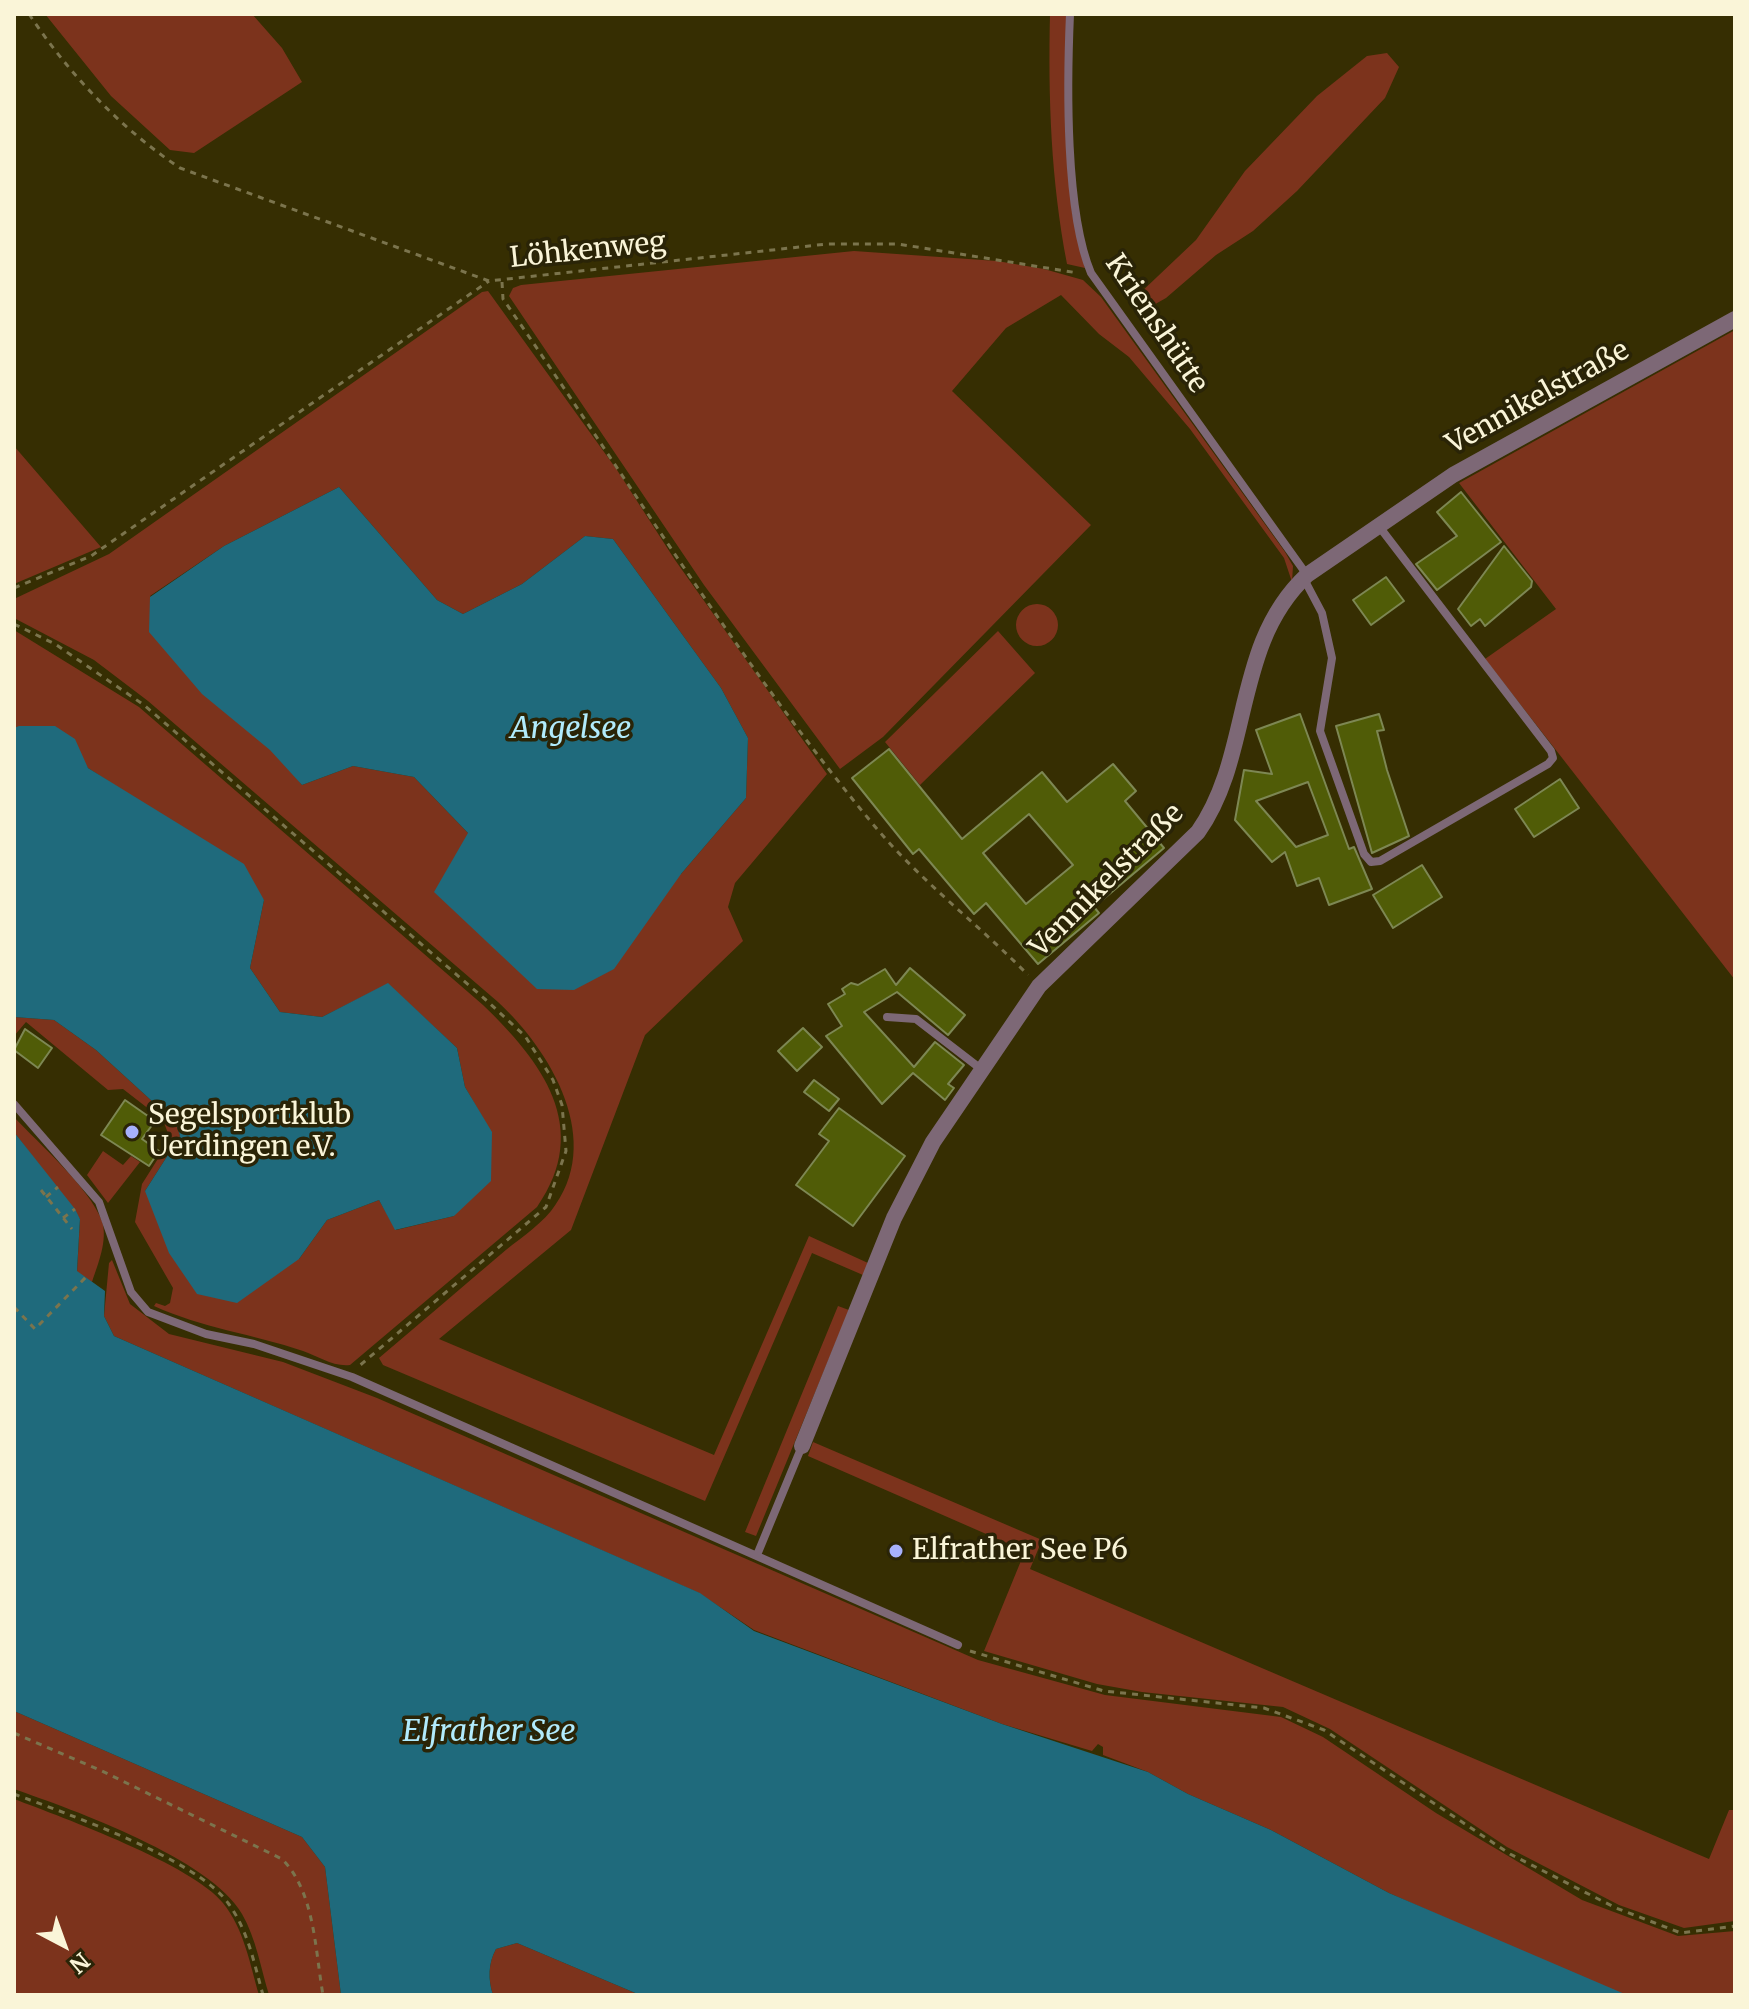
<!DOCTYPE html>
<meta charset="utf-8">
<style>
body{margin:0}
#map{position:relative;width:1749px;height:2009px;overflow:hidden;background:#362e02;font-family:Merriweather,serif}
canvas{display:block}
.frame{position:absolute;inset:0;border:16px solid #faf5d8;pointer-events:none}
.north{position:absolute;left:24px;top:1905px;width:80px;height:80px;-webkit-text-stroke:6px #2a2407;paint-order:stroke;rotate:139deg;font-size:22px;font-weight:700;line-height:32px;text-align:center;color:#faf5d8}
.north::after{content:'';display:block;margin:auto;width:28px;height:36px;background:#faf5d8;clip-path:polygon(50% 0,100% 100%,50% 72%,0 100%)}
</style>
<div id="map">
<canvas width="1749" height="2009"></canvas>
<div class="frame"></div>
<div class="north">N</div>
</div>
<script>
const c = document.querySelector('canvas').getContext('2d');
c.lineJoin = 'round';
function paint(path, color) { c.fillStyle = color; c.fill(path, 'evenodd'); }
function stroke(path, color, width, dash) { c.strokeStyle = color; c.lineWidth = width; c.lineCap = dash ? 'butt' : 'round'; c.setLineDash(dash || []); c.stroke(path); }
function write(font, color, halo, rows, align = 'center') {
  c.font = font + ' Merriweather,serif'; c.lineWidth = 7; c.setLineDash([]); c.textBaseline = 'middle'; c.strokeStyle = halo; c.fillStyle = color; for (const [text, x, y, turn = 0] of rows) {
    c.save(); c.translate(x, y); c.rotate((+turn || 0) * Math.PI / 180); c.textAlign = isNaN(turn) ? turn : align; if (halo) c.strokeText(text, 0, 0); c.fillText(text, 0, 0); c.restore();
  }
}
const green = new Path2D(`
 M45,14H252L282,48L302,82L194,153L170,150L111,96Z
 M1050,14H1066L1072,212L1085,268L1067,264C1051,180 1048,99 1050,14Z
 M1387,53L1399,67L1385,98L1297,191L1253,231L1216,255L1166,298L1143,311L1137,304L1138,295L1196,240L1245,171L1317,96L1367,56Z
 M854,251L997,261L1044,269L1083,280L1101,297L1285,552L1293,566L1292,582L1284,558L1190,429L1129,357L1099,334L1061,295L1006,328L952,391L1091,525L883,737L840,769L704,585L509,296L513,288L521,285Z
 M488,291L617,470L675,560L827,774L735,883L728,907L743,941L645,1035L571,1230L439,1339L714,1455L809,1236L868,1263L863,1275L812,1253L705,1501L383,1365L379,1358C420,1323 460,1289 500,1255C516,1241 537,1228 551,1211C606,1142 551,1051 498,1002L148,701L94,660L14,618V599L109,554L482,292ZM339,487L437,600L463,614L522,584L585,536L613,539L721,688L748,738L746,798L681,874L468,833L414,777L353,766L302,785L150,596L224,546Z
 M1735,330V980L1485,659L1556,609L1459,483Z
 M14,446L101,547L14,584Z
 M1016 625a21 21 0 1 1 42 0a21 21 0 1 1-42 0Z
 M14,630L139,707L483,1005C541,1061 593,1127 537,1207L350,1365C333,1367 318,1356 303,1351C253,1334 202,1328 154,1306L156,1303L165,1306L170,1303L173,1288L135,1222L142,1184L166,1146L169,1136L163,1120L123,1089L108,1090L26,1022L14,1036V1017L54,1020L96,1050L176,1123L180,1136L145,1191L299,1259L327,1220L379,1200L396,1230L454,1216L491,1132L465,1087L457,1048L388,984L322,1017L280,1012L250,968L264,900L130,795L88,768L55,727L14,728Z
 M998,631L1035,673L920,785L885,742Z
 M14,1117C39,1144 89,1187 102,1221C108,1240 98,1264 92,1282L77,1272L80,1219L14,1132Z
 M103,1151L123,1165L131,1156L140,1162L108,1203L87,1175Z
 M112,1260L130,1304L169,1334L283,1362L377,1398L978,1660L1105,1695L1281,1717L1323,1737L1436,1813L1582,1900L1678,1936L1735,1931V1995H1627L1592,1983L1389,1893L1271,1830L1188,1794L1148,1772L1103,1755V1747L1098,1744L1092,1751L1002,1724L754,1630L699,1593L114,1336L104,1316L109,1263Z
 M838,1306L849,1310L756,1536L745,1532Z
 M813,1442L1042,1540L1030,1569L1709,1859L1729,1810H1735V1921L1684,1928L1619,1905L1507,1847L1330,1729L1283,1707L1142,1692L1097,1684L984,1651L1025,1551L808,1456Z
 M14,1711L302,1837L325,1867L341,1995H269C261,1969 256,1938 242,1914C211,1859 74,1810 14,1789Z
 M14,1799C64,1818 193,1865 223,1903C244,1929 250,1964 259,1995H14Z
 M517,1943L640,1995H493C488,1980 488,1963 496,1949Z`);
const water = new Path2D(`
 M339,487L437,600L463,614L522,584L585,536L613,539L721,688L748,738L746,798L681,874L614,969L574,990L537,989L434,892L468,833L414,777L353,766L302,785L270,750L202,694L149,632L150,597L224,546Z
 M19,726H55L75,739L88,768L244,864L264,900L250,968L280,1012L322,1017L388,983L457,1048L465,1087L492,1132L491,1181L454,1216L395,1230L379,1200L327,1220L299,1259L237,1303L197,1294L169,1253L145,1191L180,1136L176,1123L96,1050L54,1020L14,1017V728Z
 M14,1132L75,1209L80,1219L77,1271L105,1291L104,1316L114,1336L700,1593L754,1631L1002,1724L1148,1772L1188,1794L1271,1830L1389,1893L1627,1995H640L517,1943L496,1949C488,1963 488,1980 493,1995H341L325,1867L302,1837L14,1711Z`);
const building = new Path2D(`
 M1461,492L1501,542L1437,590L1416,564L1457,536L1437,512Z
 M1504,546L1532,581L1531,587L1485,626L1480,619L1471,626L1458,609Z
 M1386,577L1404,601L1371,625L1353,600Z
 M1300,714L1349,849L1354,847L1372,889L1329,905L1319,878L1297,886L1285,852L1272,862L1235,820L1244,770L1272,774L1256,730ZM1308,782L1328,835L1296,847L1256,801Z
 M1379,714L1384,730L1377,731L1387,770L1409,836L1372,853L1336,726Z
 M889,749L962,839L1042,772L1067,802L1113,764L1136,791L1125,801L1164,848L1094,907L1099,913L1038,964L986,903L974,914L919,849L913,854L852,778ZM1029,814L1073,865L1026,904L983,853Z
 M1560,779L1579,808L1534,837L1515,809Z
 M1422,865L1442,897L1393,928L1373,895Z
 M910,968L965,1015L948,1035L897,992L864,1012L914,1067L935,1042L964,1065L948,1084L954,1088L945,1100L913,1073L882,1104L826,1036L842,1026L828,1004L845,994L842,989L851,983L858,985L885,969L896,985Z
 M803,1028L822,1047L797,1071L778,1051Z
 M25,1029L52,1048L38,1068L14,1050Z
 M814,1080L839,1099L829,1111L804,1092Z
 M125,1100L155,1121L142,1139L159,1151L149,1166L101,1135Z
 M839,1108L905,1156L853,1226L796,1185L829,1141L819,1134Z`);
const path = new Path2D(`
 M29,14C69,74 120,128 180,168L489,281L827,244H898L1078,273
 M502,282L503,299C625,474 736,659 872,823C919,880 977,923 1028,975
 M14,588L91,556L489,281
 M14,624L55,644L144,705L486,1000L525,1036L553,1080L562,1105L566,1151L546,1207L358,1367
 M41,1190L72,1229
 M46,1197L58,1187
 M63,1218L75,1209
 M14,1307L35,1329L86,1277
 M970,1651L1104,1691L1264,1708L1324,1730L1510,1854L1616,1908L1681,1933L1735,1926
 M14,1733L102,1771L282,1859C315,1892 315,1950 323,1995
 M14,1794C67,1814 197,1859 228,1903C248,1930 254,1963 263,1995`);
const service = new Path2D(`
 M1070,14C1067,83 1065,211 1091,273L1307,575
 M1304,579L1322,613L1332,658L1320,731L1364,854L1371,862L1380,861L1548,764L1553,758L1551,751L1378,525
 M887,1017L916,1019L981,1069
 M14,1104L99,1202L131,1292L148,1312L206,1334L254,1344L352,1377L958,1645
 M757,1555L802,1446`);
const minor = new Path2D(`
 M802,1446L894,1218L933,1142L1039,986L1198,832C1253,754 1232,645 1307,575L1453,475L1735,319`);
const markers = [
 [132,1132,8,"#a7b1fc"],
 [896,1551,8,"#a7b1fc"]
];
const streetNames = [
 ["Löhkenweg",588,251,-6],
 ["Krienshütte",1156,324,56],
 ["Vennikelstraße",1538,398,-29],
 ["Vennikelstraße",1107,881,-45]
];
const poiNames = [
 ["Segelsportklub",148,1116],
 ["Uerdingen e.V.",148,1148],
 ["Elfrather See P6",912,1551]
];
const waterNames = [
 ["Angelsee",571,730],
 ["Elfrather See",489,1733]
];
paint(green, '#7c331c');
paint(water, '#1f6a7c');
paint(building, '#505c07');
stroke(building, '#7d8753', 2);
stroke(path, '#7b744d', 3, [6, 6]);
stroke(service, '#7d6876', 8);
stroke(minor, '#7d6876', 16);
for (const [x, y, r, color] of markers) { const dot = new Path2D(); dot.arc(x, y, r, 0, 2 * Math.PI); c.fillStyle = color; c.fill(dot); stroke(dot, '#2a2407', 3); }
write('28px', '#faf5d8', '#2a2407', streetNames);
write('28px', '#faf5d8', '#2a2407', poiNames, 'left');
write('italic 30px', '#b1ebfc', '#2a2407', waterNames);
</script>
